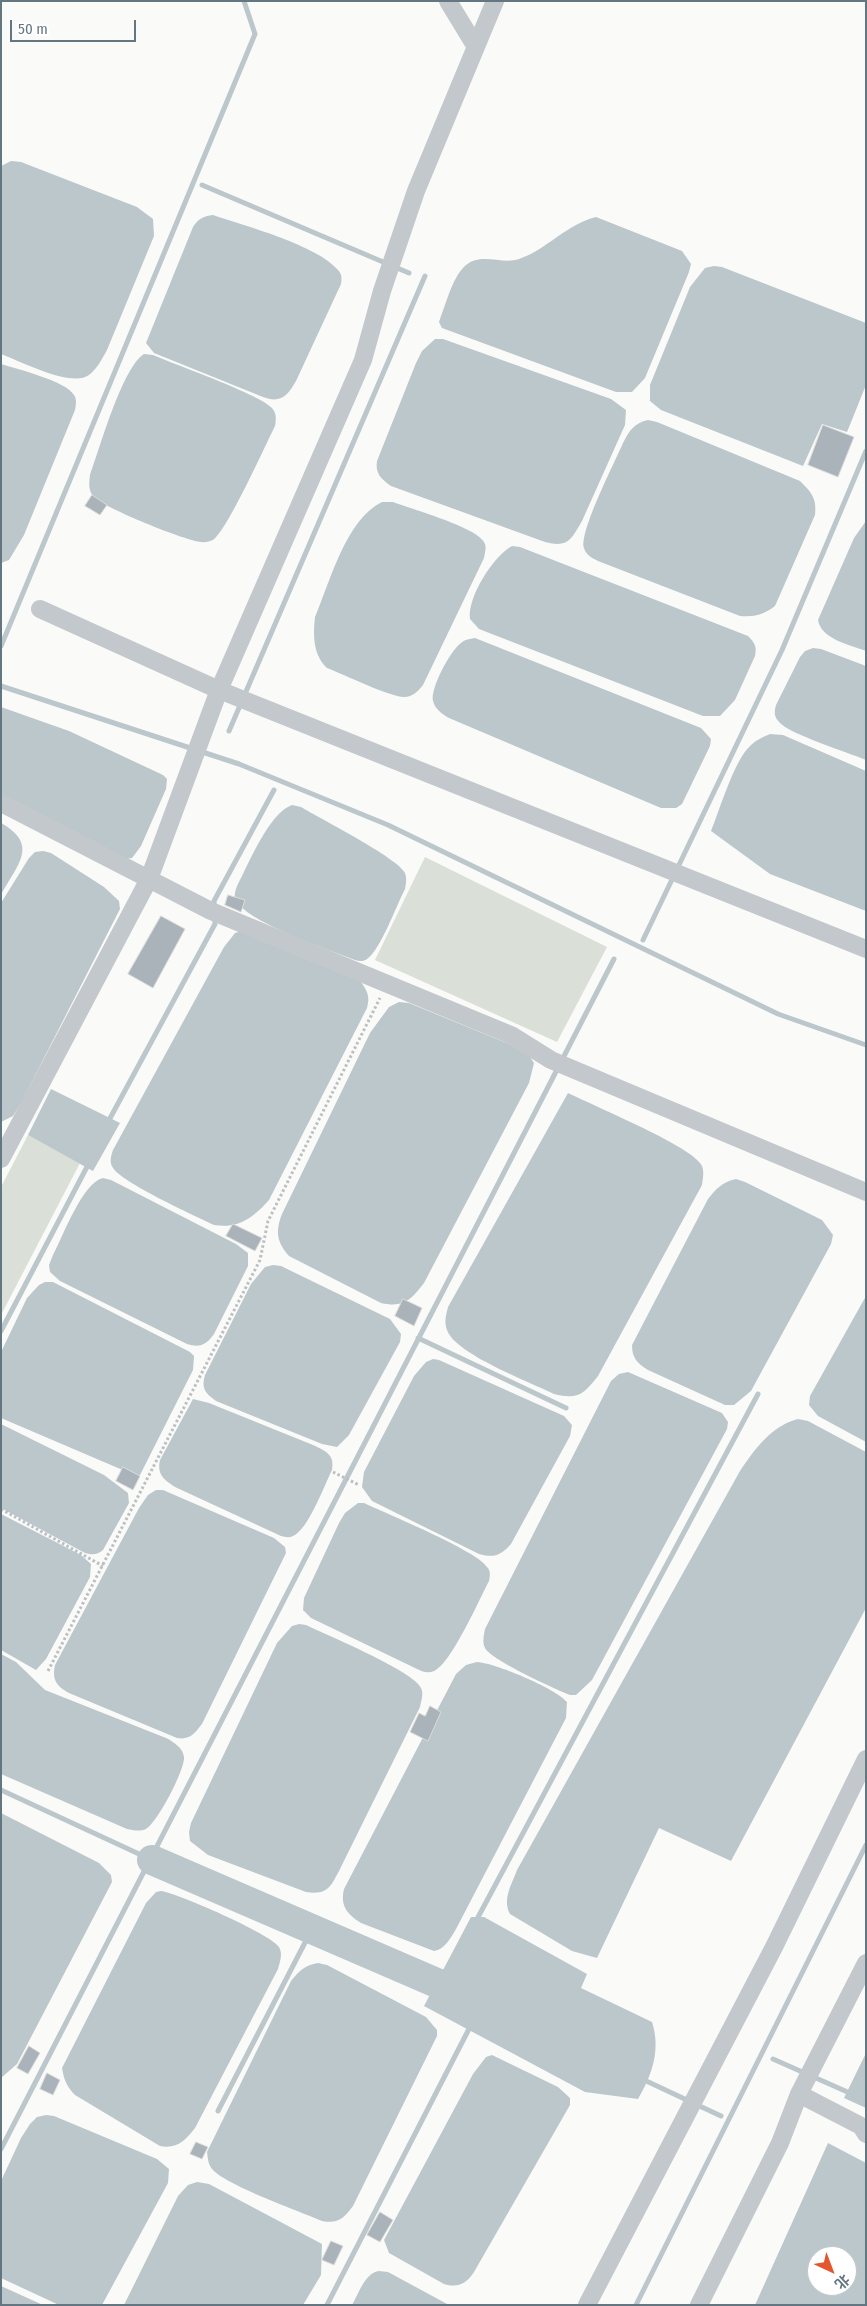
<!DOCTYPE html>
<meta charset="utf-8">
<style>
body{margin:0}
#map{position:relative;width:867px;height:2306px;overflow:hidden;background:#fafaf8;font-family:"Fira Sans Condensed","Noto Sans SC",sans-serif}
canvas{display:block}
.frame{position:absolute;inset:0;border:2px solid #657683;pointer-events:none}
.north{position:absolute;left:807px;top:2246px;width:50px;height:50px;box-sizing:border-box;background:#fff;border:1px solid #c1c8cd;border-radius:50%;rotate:137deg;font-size:14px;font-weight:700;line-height:20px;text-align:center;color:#657683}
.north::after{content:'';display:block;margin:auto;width:18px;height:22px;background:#e4572e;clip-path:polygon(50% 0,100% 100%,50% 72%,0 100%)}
.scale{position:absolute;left:10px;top:20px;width:126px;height:22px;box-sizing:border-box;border:2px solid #657683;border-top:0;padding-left:6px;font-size:15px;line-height:18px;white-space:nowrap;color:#657683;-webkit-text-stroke:4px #fff;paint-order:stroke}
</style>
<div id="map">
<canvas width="867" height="2306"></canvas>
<div class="frame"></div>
<div class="north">北</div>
<div class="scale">50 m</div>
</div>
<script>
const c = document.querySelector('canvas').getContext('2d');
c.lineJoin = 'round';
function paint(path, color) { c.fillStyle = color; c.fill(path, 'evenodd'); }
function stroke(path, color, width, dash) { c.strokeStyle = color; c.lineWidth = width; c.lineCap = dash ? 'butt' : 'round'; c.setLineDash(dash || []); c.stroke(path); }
const green = new Path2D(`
 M425,857L607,947L557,1042L375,960Z
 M28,1135L80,1163L1,1315V1187Z`);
const water = new Path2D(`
 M11,161L21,162L137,207L153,219L154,236L107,350C102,359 97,369 89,375C71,388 20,361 1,354V166Z
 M213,215C245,226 317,245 338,270C342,274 342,279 341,284L296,381C288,395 281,404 263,397L154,353L146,343L193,227C198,219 203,216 213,215Z
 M596,217L682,251L691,264L689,272L645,378L632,392H616L442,328L439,322L441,316C447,301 453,276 466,265C482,252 502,265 519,259C546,250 567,224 596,217Z
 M714,266L722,267L866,323V385L847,432L822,424L803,466L661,410L650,401V385L690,287L705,268Z
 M435,339H443L611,399L626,410L625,425L582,521C571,540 568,548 545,542L391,486C381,479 375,473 377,461L416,363L422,351Z
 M144,354L153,355C176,365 259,394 272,408C277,414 276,420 275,426C265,446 227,531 213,540C210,541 205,543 202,542C188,542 102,507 94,497C88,490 89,484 90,475C100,448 122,368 144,354Z
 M1,364C17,369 66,381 74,395C77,399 76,405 75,410L24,535L9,560L1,563Z
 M648,420L657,422L800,481C811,492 817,498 815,515L775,606C763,615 755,617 740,616L598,561C592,558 586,555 584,548C579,532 615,462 623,443C629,431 634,423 648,420Z
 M382,502H393C411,509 476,527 484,542C487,547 485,552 484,558L423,685C418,691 413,697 404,697C390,697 343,674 327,668C313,655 313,635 315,617C330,582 346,519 382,502Z
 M866,521V651C850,645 821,639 818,620L854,538Z
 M512,546L520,547L748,636C755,643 757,647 755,656L735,700L720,716H703L479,629L470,619C467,598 493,556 512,546Z
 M475,638L701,728L711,739L710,746L682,804L676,808H661L449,718C442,714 435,709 433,701C430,689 450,651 461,643C465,639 470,639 475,638Z
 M813,648L821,649L866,666V760C847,752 792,735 780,723C774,717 774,713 776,705L800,657L805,651Z
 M1,707L69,731L163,775L167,779L166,789L141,846L132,858L126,859L1,801Z
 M770,734L783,735L866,771V911L770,874L711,831C720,809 734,761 750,746C756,740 763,737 770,734Z
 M292,805L301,807C319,818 398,858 405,873C407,879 406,884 405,889C397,904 380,951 367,959C363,962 359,961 355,960C330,950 250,923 237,902C233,896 235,891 238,884C249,863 269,813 292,805Z
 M1,823C40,845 17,865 1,895Z
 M43,851L51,853L104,887L119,901L120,909L21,1103L13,1116L1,1122V903L29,858L35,852Z
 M242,931L360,981C368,991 370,997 367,1008L269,1200C253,1218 238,1229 214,1225C195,1216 121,1182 113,1168C109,1162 111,1156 113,1150L224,947L235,933Z
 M399,1002L409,1003L519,1048L528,1054L534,1063L529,1083L424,1283C411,1300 404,1308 381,1303L289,1256C277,1242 275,1232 282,1214L370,1033L389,1007Z
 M51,1089L120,1123L93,1171L28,1135Z
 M568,1093C592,1105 688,1145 700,1163C705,1169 703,1177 702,1185L598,1376C584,1394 578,1400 554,1394C530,1382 455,1354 447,1330C444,1322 446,1315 448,1307Z
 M103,1178L111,1180L236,1244L248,1253V1266L214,1334C206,1345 200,1348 187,1344L60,1281L50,1272L49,1265L53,1255C63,1236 83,1182 103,1178Z
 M736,1179L745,1182L822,1220L833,1235L831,1244L751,1391L734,1405H725L648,1370C637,1363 632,1358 632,1345L708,1199C716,1189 722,1182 736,1179Z
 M273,1265L281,1266L390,1319L401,1334L400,1342L349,1435L337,1447L322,1444L216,1401C205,1393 201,1388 205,1375L251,1284L265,1267Z
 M45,1282H53L190,1352L194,1356L193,1370L139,1477L1,1418V1352L27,1298L39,1285Z
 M866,1296V1442L818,1416L809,1405L810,1396Z
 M433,1359L439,1360L564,1416L572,1425L570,1436L511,1544C500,1556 494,1558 479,1554L372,1501L362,1487L364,1472L414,1376L426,1362Z
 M628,1372L722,1413L728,1422L727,1429L592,1680L576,1695H570C555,1689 491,1660 485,1648C482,1642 484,1635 485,1629L611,1381L619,1374Z
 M193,1399L209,1403L313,1445C326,1451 335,1455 332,1470C324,1486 308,1530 293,1536C289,1538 285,1537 281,1536L175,1487C163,1479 157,1474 160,1460Z
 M798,1419L808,1421L866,1452V1608L731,1861L659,1828L597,1958L572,1951L510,1914C502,1899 512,1884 517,1870L740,1471C755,1449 771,1426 798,1419Z
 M1,1424L104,1475L128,1493L129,1503L103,1550C97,1555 93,1555 85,1553L1,1508Z
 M156,1490H163L274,1538L285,1547L286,1553L202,1724C194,1734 190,1740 177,1738L69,1693C56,1686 52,1679 55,1665L139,1508L148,1495Z
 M358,1503H364C385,1513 478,1551 487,1567C491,1571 490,1576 489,1581C479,1600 451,1664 434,1671C427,1674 421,1671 415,1668L311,1618L303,1610L304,1598L339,1523L345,1513Z
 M1,1514L81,1555L91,1564L90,1577L46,1659L36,1670L1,1650Z
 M299,1624L306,1625C327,1635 415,1672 421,1688C424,1694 421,1701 420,1707L339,1871C330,1888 327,1895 306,1892L208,1855L190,1841L189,1832L191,1823L277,1643L292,1626Z
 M1,1654L16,1662L45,1690L166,1738C174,1742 183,1748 184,1757C185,1770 157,1823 146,1829C139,1832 133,1830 127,1829L1,1774Z
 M477,1662C495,1663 555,1688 567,1702L566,1718L456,1929C450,1939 445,1949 434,1951L361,1923C347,1914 340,1906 344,1889L456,1674L466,1665Z
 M1,1813L99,1863L111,1875L112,1882L17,2064L1,2078Z
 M161,1891C177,1893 271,1934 279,1947C283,1954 280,1961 278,1969L195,2128C185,2141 177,2149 160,2146L75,2095C67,2087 64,2080 62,2068L146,1903L156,1892Z
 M471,1917H484L587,1974L581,1988L652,2022C661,2050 652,2075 638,2099L585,2092L424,2006Z
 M318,1963L327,1965L426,2017L437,2030V2036L353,2206C343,2219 338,2224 322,2221C299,2211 228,2186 213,2170C208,2165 208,2159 207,2152L291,1981C299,1971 305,1965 318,1963Z
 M866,2053V2108L844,2098Z
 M492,2055L558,2087L570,2098V2105L474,2272C466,2284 458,2288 444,2284L389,2253L384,2240L473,2074L486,2057Z
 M46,2115L54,2116L157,2159L169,2169L168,2183L102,2305H59L1,2278V2181L21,2138L30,2124L37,2117Z
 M828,2143L866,2163V2305H755ZM817,2256H847V2286H817Z
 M197,2182L209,2184L322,2244L321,2275L303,2305H124L178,2196L188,2185Z
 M379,2271L388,2272L449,2305H352C359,2293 365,2273 379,2271Z
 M1,2286L43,2305H1Z`);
const stream = new Path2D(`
 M202,185L409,273
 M1,646L255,34L244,1
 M1,686L239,764L388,825L778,1014L866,1045
 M229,731L425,276
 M643,940L782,650L866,451
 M108,1122L215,924L214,901L274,790
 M1,1331L89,1163
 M418,1338L566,1408
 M1,1790L152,1860
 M476,1921L758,1394
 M773,2059L852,2094
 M642,2079L721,2116
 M218,2111L312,1929
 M1,2149L614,959
 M327,2305L471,2025
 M636,2305L866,1845`);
const river = new Path2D(`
 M152,1860L446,1987`);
const building = new Path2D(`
 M823,425L854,437L838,477L808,465Z
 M92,495L107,505L100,515L85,506Z
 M228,895L245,900L241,912L225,905Z
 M161,916L185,929L153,988L128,974Z
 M233,1224L262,1238L255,1251L226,1236Z
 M403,1299L422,1308L414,1326L395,1316Z
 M123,1467L140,1476L133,1490L116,1481Z
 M430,1706L441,1712L428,1741L410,1732L419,1713L425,1716Z
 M29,2046L40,2053L28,2074L17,2068Z
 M47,2073L60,2080L53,2095L40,2089Z
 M196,2142L208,2147L202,2159L190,2154Z
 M380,2212L393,2220L380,2242L367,2235Z
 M331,2241L343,2246L334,2265L322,2260Z`);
const path = new Path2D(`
 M333,1472L359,1485
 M1,1509L103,1566
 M48,1671L260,1260L268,1221L380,998`);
const minor = new Path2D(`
 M448,1L476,47
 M40,609L219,690L866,949
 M1,803L211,911L511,1035L551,1060L866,1192
 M1,1159L149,879L219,690L363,360L382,291L416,191L495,1
 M799,2094L861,2126L866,2134
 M587,2305L774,1947L866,1759
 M699,2305L780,2143L799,2094L866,1963`);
paint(green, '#dadfd7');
paint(water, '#bbc7cb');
stroke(stream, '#bbc7cb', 5);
stroke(river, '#bbc7cb', 30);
paint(building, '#aab3b9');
stroke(building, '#dcdcda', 1);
stroke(path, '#bbbfc2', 3, [2.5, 2.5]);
stroke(minor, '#c3c8cc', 18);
</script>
